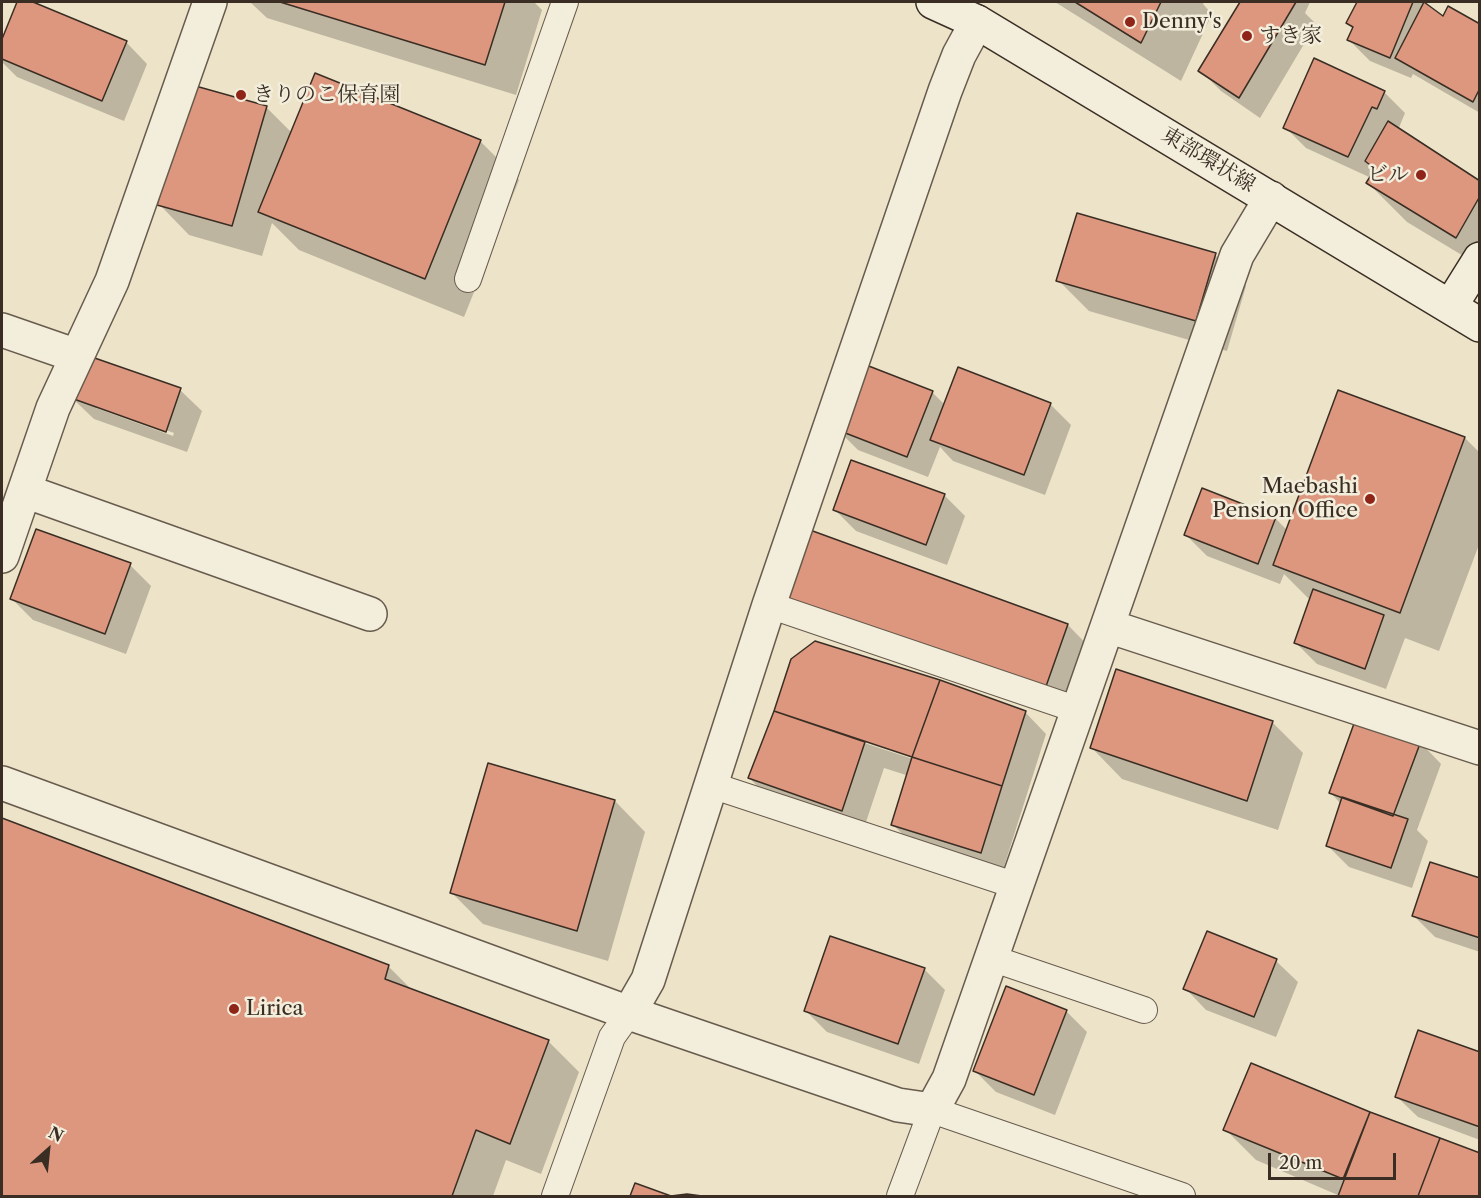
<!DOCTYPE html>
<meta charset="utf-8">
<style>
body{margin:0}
#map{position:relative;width:1481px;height:1198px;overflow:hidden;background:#ede3c8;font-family:"Libre Caslon Text",serif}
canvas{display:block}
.frame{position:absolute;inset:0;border:3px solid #3a2e24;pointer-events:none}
.north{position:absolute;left:18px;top:1120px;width:60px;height:60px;-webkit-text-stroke:4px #f3eddb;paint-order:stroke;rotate:27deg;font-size:16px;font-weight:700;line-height:24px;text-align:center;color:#3a2e24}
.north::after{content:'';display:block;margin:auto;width:21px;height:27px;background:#3a2e24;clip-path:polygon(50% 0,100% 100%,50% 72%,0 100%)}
.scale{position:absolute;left:1268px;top:1153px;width:128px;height:27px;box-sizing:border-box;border:3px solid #3a2e24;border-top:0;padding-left:8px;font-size:18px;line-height:21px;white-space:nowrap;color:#3a2e24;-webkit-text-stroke:4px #f3eddb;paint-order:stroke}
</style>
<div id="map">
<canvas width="1481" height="1198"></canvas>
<div class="frame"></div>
<div class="north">N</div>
<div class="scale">20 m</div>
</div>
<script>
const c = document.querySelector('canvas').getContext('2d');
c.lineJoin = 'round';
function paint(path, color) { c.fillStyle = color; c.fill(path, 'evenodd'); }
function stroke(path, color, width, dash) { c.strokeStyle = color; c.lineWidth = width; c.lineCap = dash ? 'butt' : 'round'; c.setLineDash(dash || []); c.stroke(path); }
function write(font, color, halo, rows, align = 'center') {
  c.font = font + ' "Libre Caslon Text","Noto Serif JP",serif'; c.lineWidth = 5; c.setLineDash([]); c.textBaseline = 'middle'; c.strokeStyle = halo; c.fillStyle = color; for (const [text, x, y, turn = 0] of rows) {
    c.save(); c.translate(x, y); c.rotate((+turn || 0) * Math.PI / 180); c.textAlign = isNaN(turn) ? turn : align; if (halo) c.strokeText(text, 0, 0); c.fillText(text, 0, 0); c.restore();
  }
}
const shadow = new Path2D(`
 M19,2H29L126,42L147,64L124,121L17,77L2,62V43Z
 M250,2H534L542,10L516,95L267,18Z
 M1055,2H1204L1203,4L1212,14L1181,81Z
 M1242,2H1310L1305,13L1316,24L1260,118L1221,91L1200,70Z
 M1358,2H1424L1444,18L1480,25V113L1413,74L1411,78L1370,61L1349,40L1353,29L1348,23Z
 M1384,92L1405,113L1398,130L1480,182V266L1407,222L1368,183L1376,170L1374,168L1369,177L1306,148L1285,127Z
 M266,107L292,133L480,141L519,180L464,317L299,250L272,223L262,256L189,235L159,204Z
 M1215,255L1246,286L1227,351L1089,311L1058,280Z
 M180,390L202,411L187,452L94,419L72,398ZM96,405L174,433L173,436L96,408Z
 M932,392L945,405L1050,404L1071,425L1045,495L953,461L940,447L928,477L858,450L837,429Z
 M1339,392L1465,438L1480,453V542L1439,651L1405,638L1386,689L1317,664L1295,642L1311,601L1284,574L1280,584L1207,556L1186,535L1275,518L1288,531Z
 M944,495L965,516L947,565L856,531L835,510Z
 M130,565L151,586L126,654L33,620L12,599Z
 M1068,625L1098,656L1075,722L817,629Z
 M775,711L1025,712L1046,734L1002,873L914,845L892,824L909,776L884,768L863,831L771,799L749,778ZM810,721L920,758L919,761L810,725Z
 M1272,722L1303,753L1278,830L1122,779L1092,748Z
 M1420,742L1441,764L1417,830L1428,841L1412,888L1349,867L1328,846L1341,804L1330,792Z
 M489,765L615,801L645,832L608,961L483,924L452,893Z
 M2,820L388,966L413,991L548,1041L579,1072L541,1174L506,1160L493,1196H2Z
 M1480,880V952L1435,937L1414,916Z
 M1207,933L1276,961L1298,982L1276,1037L1206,1010L1185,988Z
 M924,969L945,990L919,1064L827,1032L806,1011Z
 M1066,1011L1087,1032L1055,1115L996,1092L975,1071Z
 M1480,1054V1140L1418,1117L1396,1096Z
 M1252,1065L1480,1155V1196H1340L1256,1160L1225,1129Z`);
const building = new Path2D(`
 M17,2H33L127,41L102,101L2,59V39Z
 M280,2H505L485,65Z
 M1075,2H1161L1141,43Z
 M1240,2H1296L1239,98L1198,71Z
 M1357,2H1413L1390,58L1347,40L1353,27L1346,23Z
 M1424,2L1443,16L1448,6L1480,24V88L1473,102L1395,58Z
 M1314,58L1385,91L1377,109L1372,107L1348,157L1283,128Z
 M315,73L481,140L425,279L258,212Z
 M192,85L267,106L232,226L157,205Z
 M1388,121L1480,181V196L1456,238L1366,183L1375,169L1365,161Z
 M1077,213L1216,253L1196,321L1056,281Z
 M86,355L181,388L166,432L71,398Z
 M861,363L933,391L907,457L835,429Z
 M958,367L1051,403L1024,475L930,440Z
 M1338,390L1465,437L1400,613L1273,565Z
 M851,460L945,494L926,545L833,510Z
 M1202,488L1276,517L1258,564L1184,535Z
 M36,529L131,563L105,634L10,599Z
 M810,530L1068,624L1044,692L785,599Z
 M1313,589L1384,615L1365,669L1294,643Z
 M815,641L940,680L912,757L774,711L791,659Z
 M1116,669L1273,721L1247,801L1090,748Z
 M940,680L1026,711L1002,786L912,757Z
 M774,711L865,742L842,811L748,778Z
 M1356,718L1421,741L1393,816L1329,793Z
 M912,757L1002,786L981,853L891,825Z
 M488,763L615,800L577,931L450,893Z
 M1342,797L1408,819L1391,868L1326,846Z
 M2,818L389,965L385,979L549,1040L510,1144L476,1130L452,1196H2Z
 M1430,862L1480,878V938L1412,916Z
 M1207,931L1277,959L1254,1017L1183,989Z
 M830,936L925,968L898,1044L804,1011Z
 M1006,986L1067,1010L1034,1095L973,1071Z
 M1418,1030L1480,1052V1127L1395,1097Z
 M1251,1063L1370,1112L1343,1179L1223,1130Z
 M1370,1112L1440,1138L1418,1196H1338Z
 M1440,1138L1480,1153V1196H1418Z
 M635,1183L671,1196L687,1194L702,1196H630Z`);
const lane = new Path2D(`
 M468,279L565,2
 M769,605L1078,710
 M711,785L1017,886
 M991,958L1144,1010
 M555,1196L612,1037L629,1013
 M900,1196L932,1110L1182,1196`);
const street = new Path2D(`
 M2,330L77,356
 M25,491L370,614
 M2,556L53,408L112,281L210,2
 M1108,626L1480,748
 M2,783L629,1013L898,1105L932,1110L949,1079L1237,255L1271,198
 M629,1013L648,980L769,605L945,91L959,55L977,22`);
const secondary = new Path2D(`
 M933,2L977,22L1480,325
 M1450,307L1480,259`);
const markers = [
 [1130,22,6,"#8f2418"],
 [1247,36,6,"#8f2418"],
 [241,95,6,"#8f2418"],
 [1421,175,6,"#8f2418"],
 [1370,499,6,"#8f2418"],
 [234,1009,6,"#8f2418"]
];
const poiNames = [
 ["Denny's",1142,22],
 ["すき家",1259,36],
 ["きりのこ保育園",253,95],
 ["ビル",1409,175,"right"],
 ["Maebashi",1358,487,"right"],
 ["Pension Office",1358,511,"right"],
 ["Lirica",246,1009]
];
const streetNames = [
 ["東部環状線",1208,160,31]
];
paint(shadow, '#0003');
paint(building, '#dd977f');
stroke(building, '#3a2e24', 1.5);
stroke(lane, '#675b4d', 28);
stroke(street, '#675b4d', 36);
stroke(secondary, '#3a2e24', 36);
stroke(lane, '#f3eddb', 26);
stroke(street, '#f3eddb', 33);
stroke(secondary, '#f3eddb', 33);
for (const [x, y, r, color] of markers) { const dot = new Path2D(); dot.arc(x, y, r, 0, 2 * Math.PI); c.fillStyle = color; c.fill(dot); stroke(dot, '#f3eddb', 2); }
write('21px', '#3a2e24', '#f3eddb', poiNames, 'left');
write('21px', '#3a2e24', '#f3eddb', streetNames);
</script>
